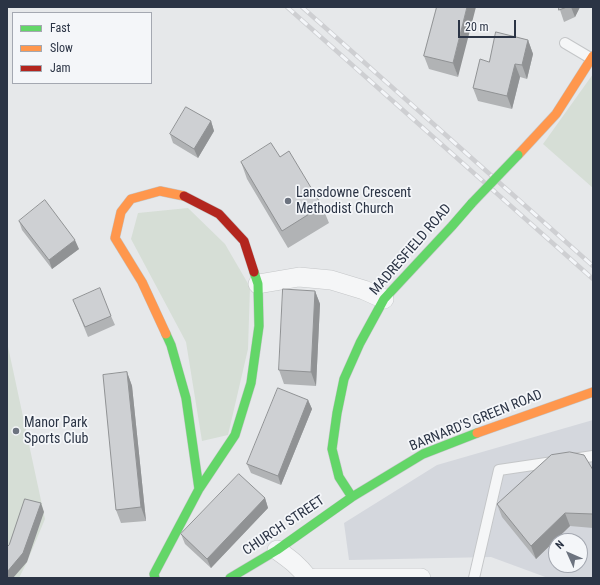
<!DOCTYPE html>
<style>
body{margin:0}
#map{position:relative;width:600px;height:585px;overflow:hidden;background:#e6e8ea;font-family:"Roboto Condensed",sans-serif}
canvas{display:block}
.frame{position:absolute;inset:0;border:8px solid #2b3445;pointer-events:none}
.legend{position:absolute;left:12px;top:12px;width:140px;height:72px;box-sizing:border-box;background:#f4f6f9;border:1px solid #a4a8b1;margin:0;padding:5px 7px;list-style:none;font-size:12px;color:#2b3445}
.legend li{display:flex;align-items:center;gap:8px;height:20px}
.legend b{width:20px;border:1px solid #a4a8b1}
.north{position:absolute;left:548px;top:533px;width:40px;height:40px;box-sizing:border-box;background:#f4f6f9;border:1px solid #a4a8b1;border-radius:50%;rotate:315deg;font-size:11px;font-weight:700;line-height:16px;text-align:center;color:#2b3445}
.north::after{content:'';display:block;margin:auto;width:14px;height:18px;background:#6c737f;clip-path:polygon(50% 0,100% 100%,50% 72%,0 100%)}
.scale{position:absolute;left:458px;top:20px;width:58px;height:18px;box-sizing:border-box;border:2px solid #2b3445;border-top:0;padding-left:5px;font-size:12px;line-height:14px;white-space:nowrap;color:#2b3445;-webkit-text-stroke:3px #f4f6f9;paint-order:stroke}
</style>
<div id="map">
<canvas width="600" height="585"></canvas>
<div class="frame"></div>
<ul class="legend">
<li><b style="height:5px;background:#63d668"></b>Fast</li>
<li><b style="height:5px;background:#ff974d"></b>Slow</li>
<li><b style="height:5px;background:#b3261e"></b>Jam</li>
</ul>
<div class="north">N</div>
<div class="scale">20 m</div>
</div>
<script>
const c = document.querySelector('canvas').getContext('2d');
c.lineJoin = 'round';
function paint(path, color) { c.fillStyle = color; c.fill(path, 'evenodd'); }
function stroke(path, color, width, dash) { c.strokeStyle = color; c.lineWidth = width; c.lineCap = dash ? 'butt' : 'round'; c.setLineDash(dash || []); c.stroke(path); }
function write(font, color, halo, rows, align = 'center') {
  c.font = font + ' "Roboto Condensed",sans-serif'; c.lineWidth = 3.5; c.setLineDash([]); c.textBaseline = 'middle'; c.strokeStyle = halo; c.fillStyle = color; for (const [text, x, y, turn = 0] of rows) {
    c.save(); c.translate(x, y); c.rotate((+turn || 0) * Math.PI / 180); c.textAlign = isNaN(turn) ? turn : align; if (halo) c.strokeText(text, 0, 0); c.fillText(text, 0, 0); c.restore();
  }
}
const built = new Path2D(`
 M593,420V578H548L491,557L349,560L344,523L437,465ZM556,541H580V565H556Z`);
const green = new Path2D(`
 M593,74V188L543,144Z
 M188,208L225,244L250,287L248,349L228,435L202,441L186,342L131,239L138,213Z
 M7,342L45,519L27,562L19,578H7Z`);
const lane = new Path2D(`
 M565,43L592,59
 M573,459L593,456
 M474,578L499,470L553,462`);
const street = new Path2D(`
 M258,284L299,277L331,280L364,290L384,299
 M277,550C291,560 298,565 308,578
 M315,578H421`);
const fast = new Path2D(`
 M199,489L235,435L251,383L259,326L258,284L254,272
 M352,497L339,477L332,449L337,413L344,379L360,343L384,299L452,226L472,203
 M155,578L154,574L199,489L186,398L171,345L166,334
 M230,578L277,550L352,497L423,454L477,433`);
const slow = new Path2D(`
 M518,155L556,114L593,56
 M166,334L142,282L115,238L121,212L131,199L160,191L184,196
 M477,433L593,392`);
const jam = new Path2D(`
 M184,196L219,214L244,241L254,272`);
const rail = new Path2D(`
 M287,7L593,279
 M302,7L593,266`);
const fastBridge = new Path2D(`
 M472,203L518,155`);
const wall = new Path2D(`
 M437,7L458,77L429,69L424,56Z
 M559,7H580L575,17L564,22Z
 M528,40L533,54L527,79L520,77L512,109L478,101L473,88L489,62Z
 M211,121L214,131L198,158L173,143L170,134Z
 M280,157L322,206L329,223L288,248L247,179L241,162Z
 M19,221L79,249L52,269L22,230Z
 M315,291L320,304L316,386L284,384L279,370Z
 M73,300L111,316L115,325L88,337Z
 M127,372L132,386L146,521L121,523L116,510Z
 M308,400L312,409L281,485L251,473L247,464Z
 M593,470V528L570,526L536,559L502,517L497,504Z
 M265,498L268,508L211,568L185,544L181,534Z`);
const shadedWall = new Path2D(`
 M467,7H476L458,77L453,63Z
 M571,7H580L575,17Z
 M528,40L533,54L527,79L522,65Z
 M515,64L520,77L512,109L507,96Z
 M211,121L214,131L198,158L194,149Z
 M75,240L79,249L52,269L49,260Z
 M315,291L320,304L316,386L311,372Z
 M127,372L132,386L146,521L141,507Z
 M308,400L312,409L281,485L278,476Z
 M265,498L268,508L211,568L207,559Z
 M41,503L44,512L27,562L13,578H7V572Z
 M565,513L570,526L536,559L531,546Z`);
const building = new Path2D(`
 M437,7H467L453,63L424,56Z
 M559,7H567L559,10Z
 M496,32L528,40L522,65L515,64L507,96L473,88L480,59L489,62Z
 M186,107L211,121L194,149L170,134Z
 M271,143L280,157L289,151L322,206L282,231L241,162Z
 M45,200L75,240L49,260L19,221Z
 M100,288L111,316L85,327L73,300Z
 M283,289L315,291L311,372L279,370Z
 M127,372L141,507L116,510L103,375Z
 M278,388L308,400L278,476L247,464Z
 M570,452L584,455L593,470V514L565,513L531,546L497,504L551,455Z
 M239,474L265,498L207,559L181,534Z
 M25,499L41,503L23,553L7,572V547L9,545Z`);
const markers = [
 [288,201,4,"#6c737f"],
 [16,431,4,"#6c737f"]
];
const poiNames = [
 ["Lansdowne Crescent",296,193],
 ["Methodist Church",296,209],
 ["Manor Park",24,423],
 ["Sports Club",24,439]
];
const streetNames = [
 ["MADRESFIELD ROAD",411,250,-49],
 ["BARNARD'S GREEN ROAD",476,421,-22],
 ["CHURCH STREET",284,526,-34]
];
paint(built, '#d4d7dd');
paint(green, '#d6ded6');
stroke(lane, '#c4c6c8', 12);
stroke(street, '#c4c6c8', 20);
stroke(fast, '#c4c6c8', 10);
stroke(slow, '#c4c6c8', 10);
stroke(jam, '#c4c6c8', 10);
stroke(lane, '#f5f6f7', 10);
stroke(street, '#f5f6f7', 19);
stroke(fast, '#63d668', 9);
stroke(slow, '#ff974d', 9);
stroke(jam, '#b3261e', 9);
stroke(rail, '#cecfd2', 4.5);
stroke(rail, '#f4f6f9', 3, [9]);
stroke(fastBridge, '#c4c6c8', 10, []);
stroke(fastBridge, '#63d668', 9);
paint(wall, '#b1b3b5');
paint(shadedWall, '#909294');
paint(building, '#ced0d3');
stroke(building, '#909294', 1);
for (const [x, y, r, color] of markers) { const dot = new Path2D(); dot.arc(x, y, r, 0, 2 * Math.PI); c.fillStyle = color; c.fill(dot); stroke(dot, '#f4f6f9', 1.5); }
write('14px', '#2b3445', '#f4f6f9', poiNames, 'left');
write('14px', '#2b3445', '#f4f6f9', streetNames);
</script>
